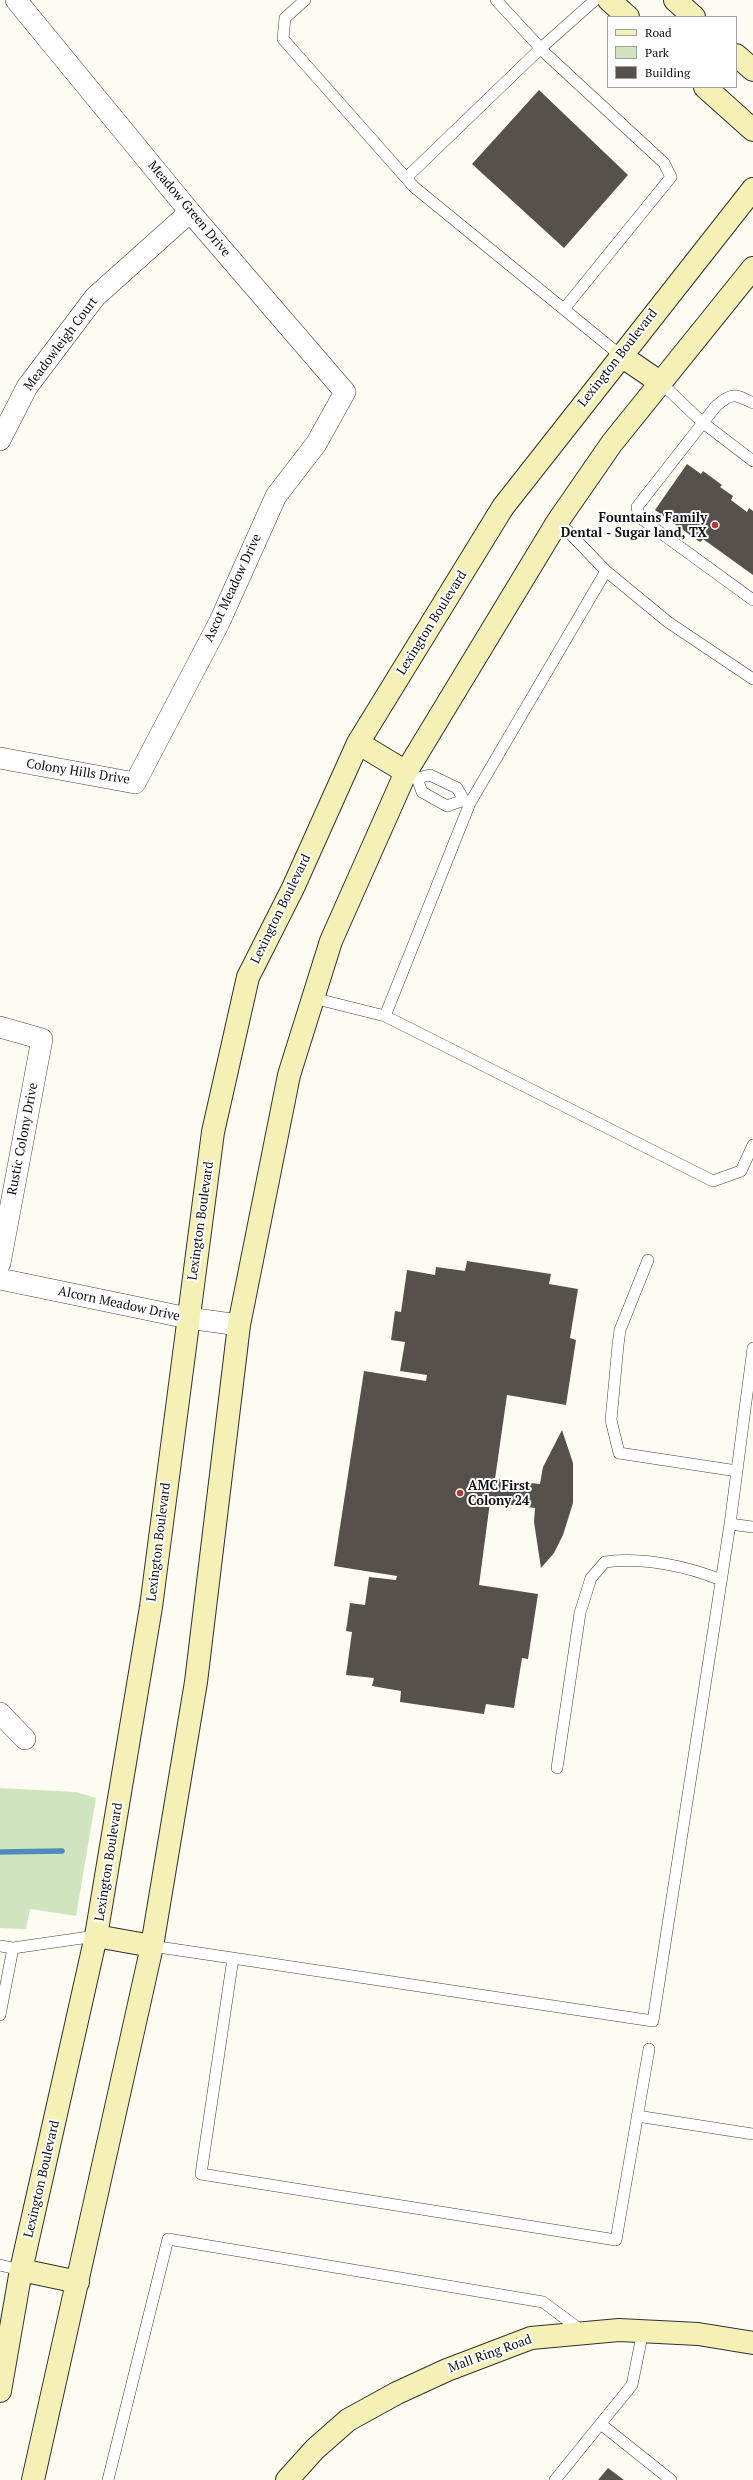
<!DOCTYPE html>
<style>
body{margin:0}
#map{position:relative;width:753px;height:2480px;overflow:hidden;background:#fdfcf3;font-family:"PT Serif",serif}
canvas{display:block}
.legend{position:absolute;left:607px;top:16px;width:130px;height:72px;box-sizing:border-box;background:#fff;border:1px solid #9f9f9f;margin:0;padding:5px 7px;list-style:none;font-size:12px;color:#0f0f0f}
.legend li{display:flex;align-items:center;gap:8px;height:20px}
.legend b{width:20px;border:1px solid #9f9f9f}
</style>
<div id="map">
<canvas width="753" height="2480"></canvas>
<ul class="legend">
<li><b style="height:5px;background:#f5f1b6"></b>Road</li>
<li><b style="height:11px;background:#d1e4c0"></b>Park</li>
<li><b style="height:11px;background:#56514d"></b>Building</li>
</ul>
</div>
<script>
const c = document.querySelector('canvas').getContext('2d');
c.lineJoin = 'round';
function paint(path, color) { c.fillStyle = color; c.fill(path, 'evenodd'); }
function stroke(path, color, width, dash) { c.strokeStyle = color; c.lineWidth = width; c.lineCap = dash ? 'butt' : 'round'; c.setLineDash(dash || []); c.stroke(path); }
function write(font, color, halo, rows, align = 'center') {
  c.font = font + ' "PT Serif",serif'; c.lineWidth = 4; c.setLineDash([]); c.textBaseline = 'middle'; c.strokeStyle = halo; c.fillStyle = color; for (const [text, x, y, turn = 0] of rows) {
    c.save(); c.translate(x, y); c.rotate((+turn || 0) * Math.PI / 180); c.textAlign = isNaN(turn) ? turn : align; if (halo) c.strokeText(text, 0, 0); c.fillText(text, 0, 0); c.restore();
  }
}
const green = new Path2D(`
 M0,1788L76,1792L96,1798L76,1916L30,1909L26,1929L0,1928Z`);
const stream = new Path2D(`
 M0,1852L62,1851`);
const building = new Path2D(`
 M539,90L628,175L564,248L472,164Z
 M687,464L701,474L703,471L722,485L720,487L733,496L731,500L747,512L749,508L753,511V575L703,539L700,542L655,510Z
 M467,1261L551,1274L549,1284L578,1289L570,1338L576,1340L566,1405L507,1395L495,1479L540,1484L543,1467L562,1430L573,1463V1503L563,1535L554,1553L541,1568L534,1522L535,1508L490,1502L479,1585L538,1594L528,1659L522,1658L514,1708L486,1704L484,1714L400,1702L401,1691L372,1686L374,1678L346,1675L352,1632L346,1631L350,1603L365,1605L369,1577L396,1580L397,1576L334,1566L364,1371L426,1381L427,1375L400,1371L405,1342L391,1340L395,1311L401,1312L407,1270L435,1275L436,1267L465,1271Z
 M608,2468L624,2480H598Z`);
const lane = new Path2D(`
 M305,0L285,18L283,39L414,187L620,355
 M496,0L545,53L664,163L671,177L564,309
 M406,178L541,48L595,0
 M661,383L702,422L753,461
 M753,403C735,394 732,392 716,406L637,507L639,517L753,600
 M558,521L606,571L668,622L753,679
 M406,772L417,778L430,775L457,788L464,800L447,806L422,792L417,778
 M464,800L470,803L606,571
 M313,998L385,1016L713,1181L741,1171L753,1145
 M385,1016L470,803
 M648,1260L620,1330L618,1345L611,1420L619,1453L737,1471
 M730,1524L753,1348
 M557,1768L580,1613L591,1578L605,1562C643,1557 687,1566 721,1580
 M0,1946L13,1948L96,1936
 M152,1946L653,2021L730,1524L753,1527
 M233,1958L201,2174L616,2240L649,2049
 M0,2015L13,1948
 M637,2116L753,2134
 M0,2265L21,2270
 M602,2425L671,2480
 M108,2480L168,2239L543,2302L582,2331
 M555,2480L632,2385L643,2331`);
const street = new Path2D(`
 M0,440L27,387L95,297L190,212
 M0,758L135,783L219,623L276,496L316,444L345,392L190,212L16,0
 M0,1027L42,1039L0,1263
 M0,1279L188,1318L239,1325
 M0,1713L25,1739`);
const secondary = new Path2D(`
 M609,0L628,17
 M675,0L694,17
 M736,55L753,70
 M705,87L753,130
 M620,355L661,383
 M358,743L406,772
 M96,1936L152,1946
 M21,2270L78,2282
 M0,2391L21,2270L96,1936L151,1607L213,1132L248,977L293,888L358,743L503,507L753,189
 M33,2480L152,1946L196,1682L239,1325L289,1075L331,941L406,772L558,521L612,443L753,268
 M287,2480L315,2449L348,2420L397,2393L447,2370L531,2338L619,2330L698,2334L753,2343`);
const markers = [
 [715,525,4,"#ae3838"],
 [460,1493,4,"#ae3838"]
];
const streetNames = [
 ["Meadow Green Drive",189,209,50],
 ["Meadowleigh Court",61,344,-53],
 ["Lexington Boulevard",618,358,-52],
 ["Ascot Meadow Drive",233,588,-65],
 ["Lexington Boulevard",432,623,-58],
 ["Colony Hills Drive",78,772,9],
 ["Lexington Boulevard",281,909,-64],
 ["Rustic Colony Drive",23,1139,-79],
 ["Lexington Boulevard",201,1221,-82],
 ["Alcorn Meadow Drive",119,1304,12],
 ["Lexington Boulevard",159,1542,-83],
 ["Lexington Boulevard",109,1862,-81],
 ["Lexington Boulevard",42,2179,-77],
 ["Mall Ring Road",490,2354,-20]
];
const poiNames = [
 ["Fountains Family",707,518],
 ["Dental - Sugar land, TX",707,533],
 ["AMC First",468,1486,"left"],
 ["Colony 24",468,1501,"left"]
];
paint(green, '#d1e4c0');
stroke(stream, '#4d8bbd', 5.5);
paint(building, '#56514d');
stroke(lane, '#424242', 12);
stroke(street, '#424242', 22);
stroke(secondary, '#313131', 24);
stroke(lane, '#fff', 11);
stroke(street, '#fff', 21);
stroke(secondary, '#f5f1b6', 22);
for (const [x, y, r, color] of markers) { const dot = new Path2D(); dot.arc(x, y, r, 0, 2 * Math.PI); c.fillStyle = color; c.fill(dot); stroke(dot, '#fff', 1.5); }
write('13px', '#0f0f0f', '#fff', streetNames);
write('bold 13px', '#0f0f0f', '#fff', poiNames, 'right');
</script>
